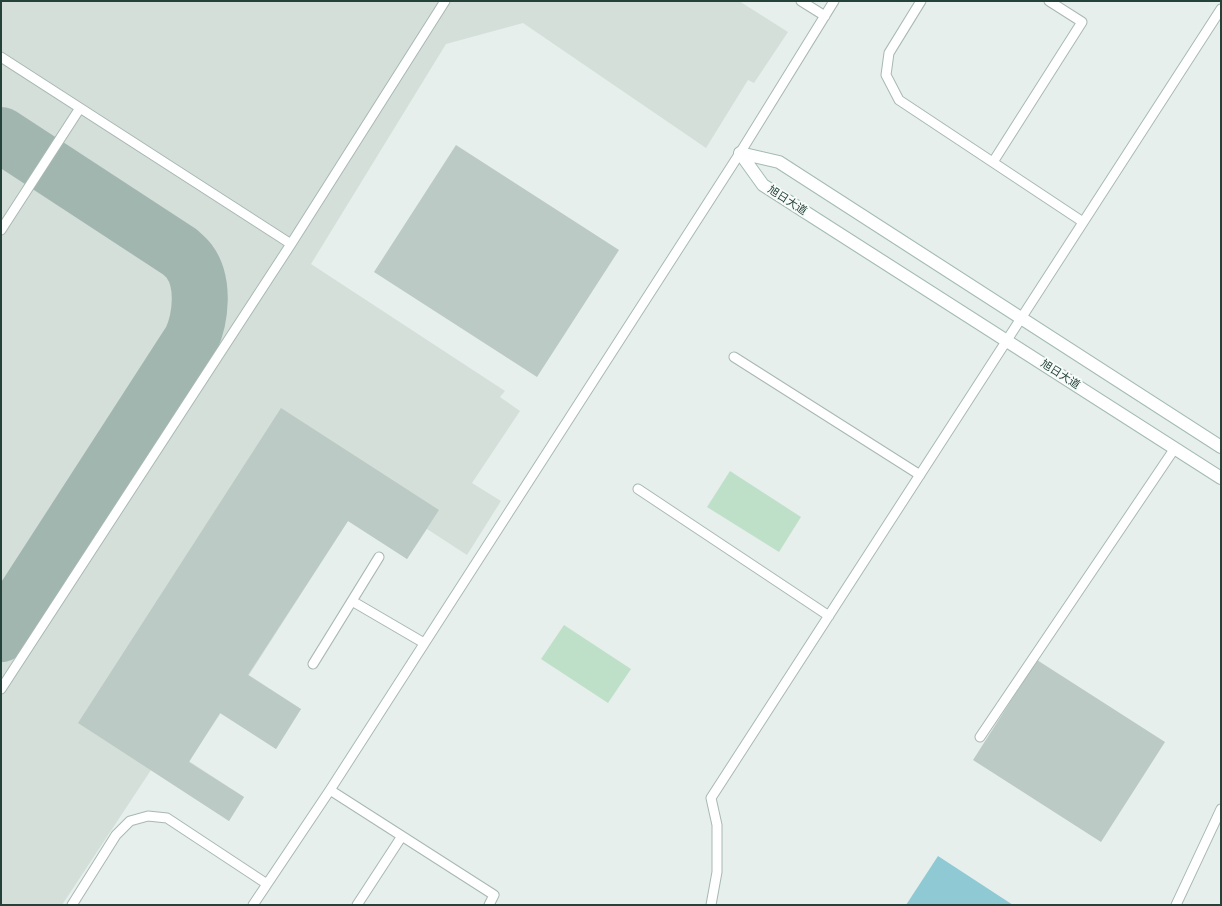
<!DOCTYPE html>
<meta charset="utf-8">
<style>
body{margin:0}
#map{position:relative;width:1222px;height:906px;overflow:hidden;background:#e6efeb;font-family:Poppins,sans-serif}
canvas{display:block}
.frame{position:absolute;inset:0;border:2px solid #24423a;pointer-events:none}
</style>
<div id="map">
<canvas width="1222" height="906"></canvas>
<div class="frame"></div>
</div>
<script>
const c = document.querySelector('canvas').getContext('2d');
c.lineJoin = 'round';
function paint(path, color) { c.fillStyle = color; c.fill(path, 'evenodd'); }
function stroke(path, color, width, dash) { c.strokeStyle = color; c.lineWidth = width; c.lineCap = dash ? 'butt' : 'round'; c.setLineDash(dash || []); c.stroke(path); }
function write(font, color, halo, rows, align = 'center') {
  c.font = font + ' Poppins,"Noto Sans SC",sans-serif'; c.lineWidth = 4; c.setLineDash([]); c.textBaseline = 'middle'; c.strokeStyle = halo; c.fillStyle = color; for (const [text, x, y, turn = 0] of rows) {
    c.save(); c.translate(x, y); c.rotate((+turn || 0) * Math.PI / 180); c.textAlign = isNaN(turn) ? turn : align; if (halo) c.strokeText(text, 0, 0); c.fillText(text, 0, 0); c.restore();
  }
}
const built = new Path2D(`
 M1,1H739L788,32L754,83L748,80L706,148L523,23L446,44L311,264L505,391L500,397L520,411L472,483L501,501L467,555L427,529L407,559L348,521L249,675L301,709L276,749L221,713L189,761L244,797L229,821L151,770L62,905H1Z`);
const green = new Path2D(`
 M730,471L801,517L779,552L707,507Z
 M564,625L631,669L608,703L541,659Z`);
const water = new Path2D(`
 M938,856L1013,905H906Z`);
const taxiway = new Path2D(`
 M1,135L180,252C183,255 187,258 189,261C205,282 201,318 191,340L1,634`);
const building = new Path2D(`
 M456,145L619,250L537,377L374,272Z
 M281,408L439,510L407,559L348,521L248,675L301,709L276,749L220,713L189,762L244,797L229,821L78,723Z
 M1037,660L1165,742L1101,842L973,760Z`);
const service = new Path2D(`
 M801,1L825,16
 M921,1L889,53L886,75L899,100L1083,222
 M1,57L291,244
 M993,162L1082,22L1049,1
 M1,230L80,108
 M734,357L920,475
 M638,489L829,616
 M352,601L424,643
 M313,664L379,557
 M1,689L291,244L445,1
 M980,737L1175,448
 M330,790L494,895L489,905
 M72,905L116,835L130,821L148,816L167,818L267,884
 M253,905L330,790L740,153L834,1
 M357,905L402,836
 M711,905L717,872V825L711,798L1221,9
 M1176,905L1221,809`);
const secondary = new Path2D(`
 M740,153L763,185L1221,478
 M740,153L779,162L1221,447`);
const streetNames = [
 ["旭日大道",787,201,33],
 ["旭日大道",1060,375,33]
];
paint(built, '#d4dfda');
paint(green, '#bfe0c8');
paint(water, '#8ec9d4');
stroke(taxiway, '#a2b6b0', 56);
paint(building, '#bbcac4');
stroke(service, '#a8b8b2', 11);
stroke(secondary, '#a4bbb3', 14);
stroke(service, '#fff', 9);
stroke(secondary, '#fff', 12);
write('11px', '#24423a', '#f7fbf9', streetNames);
</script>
